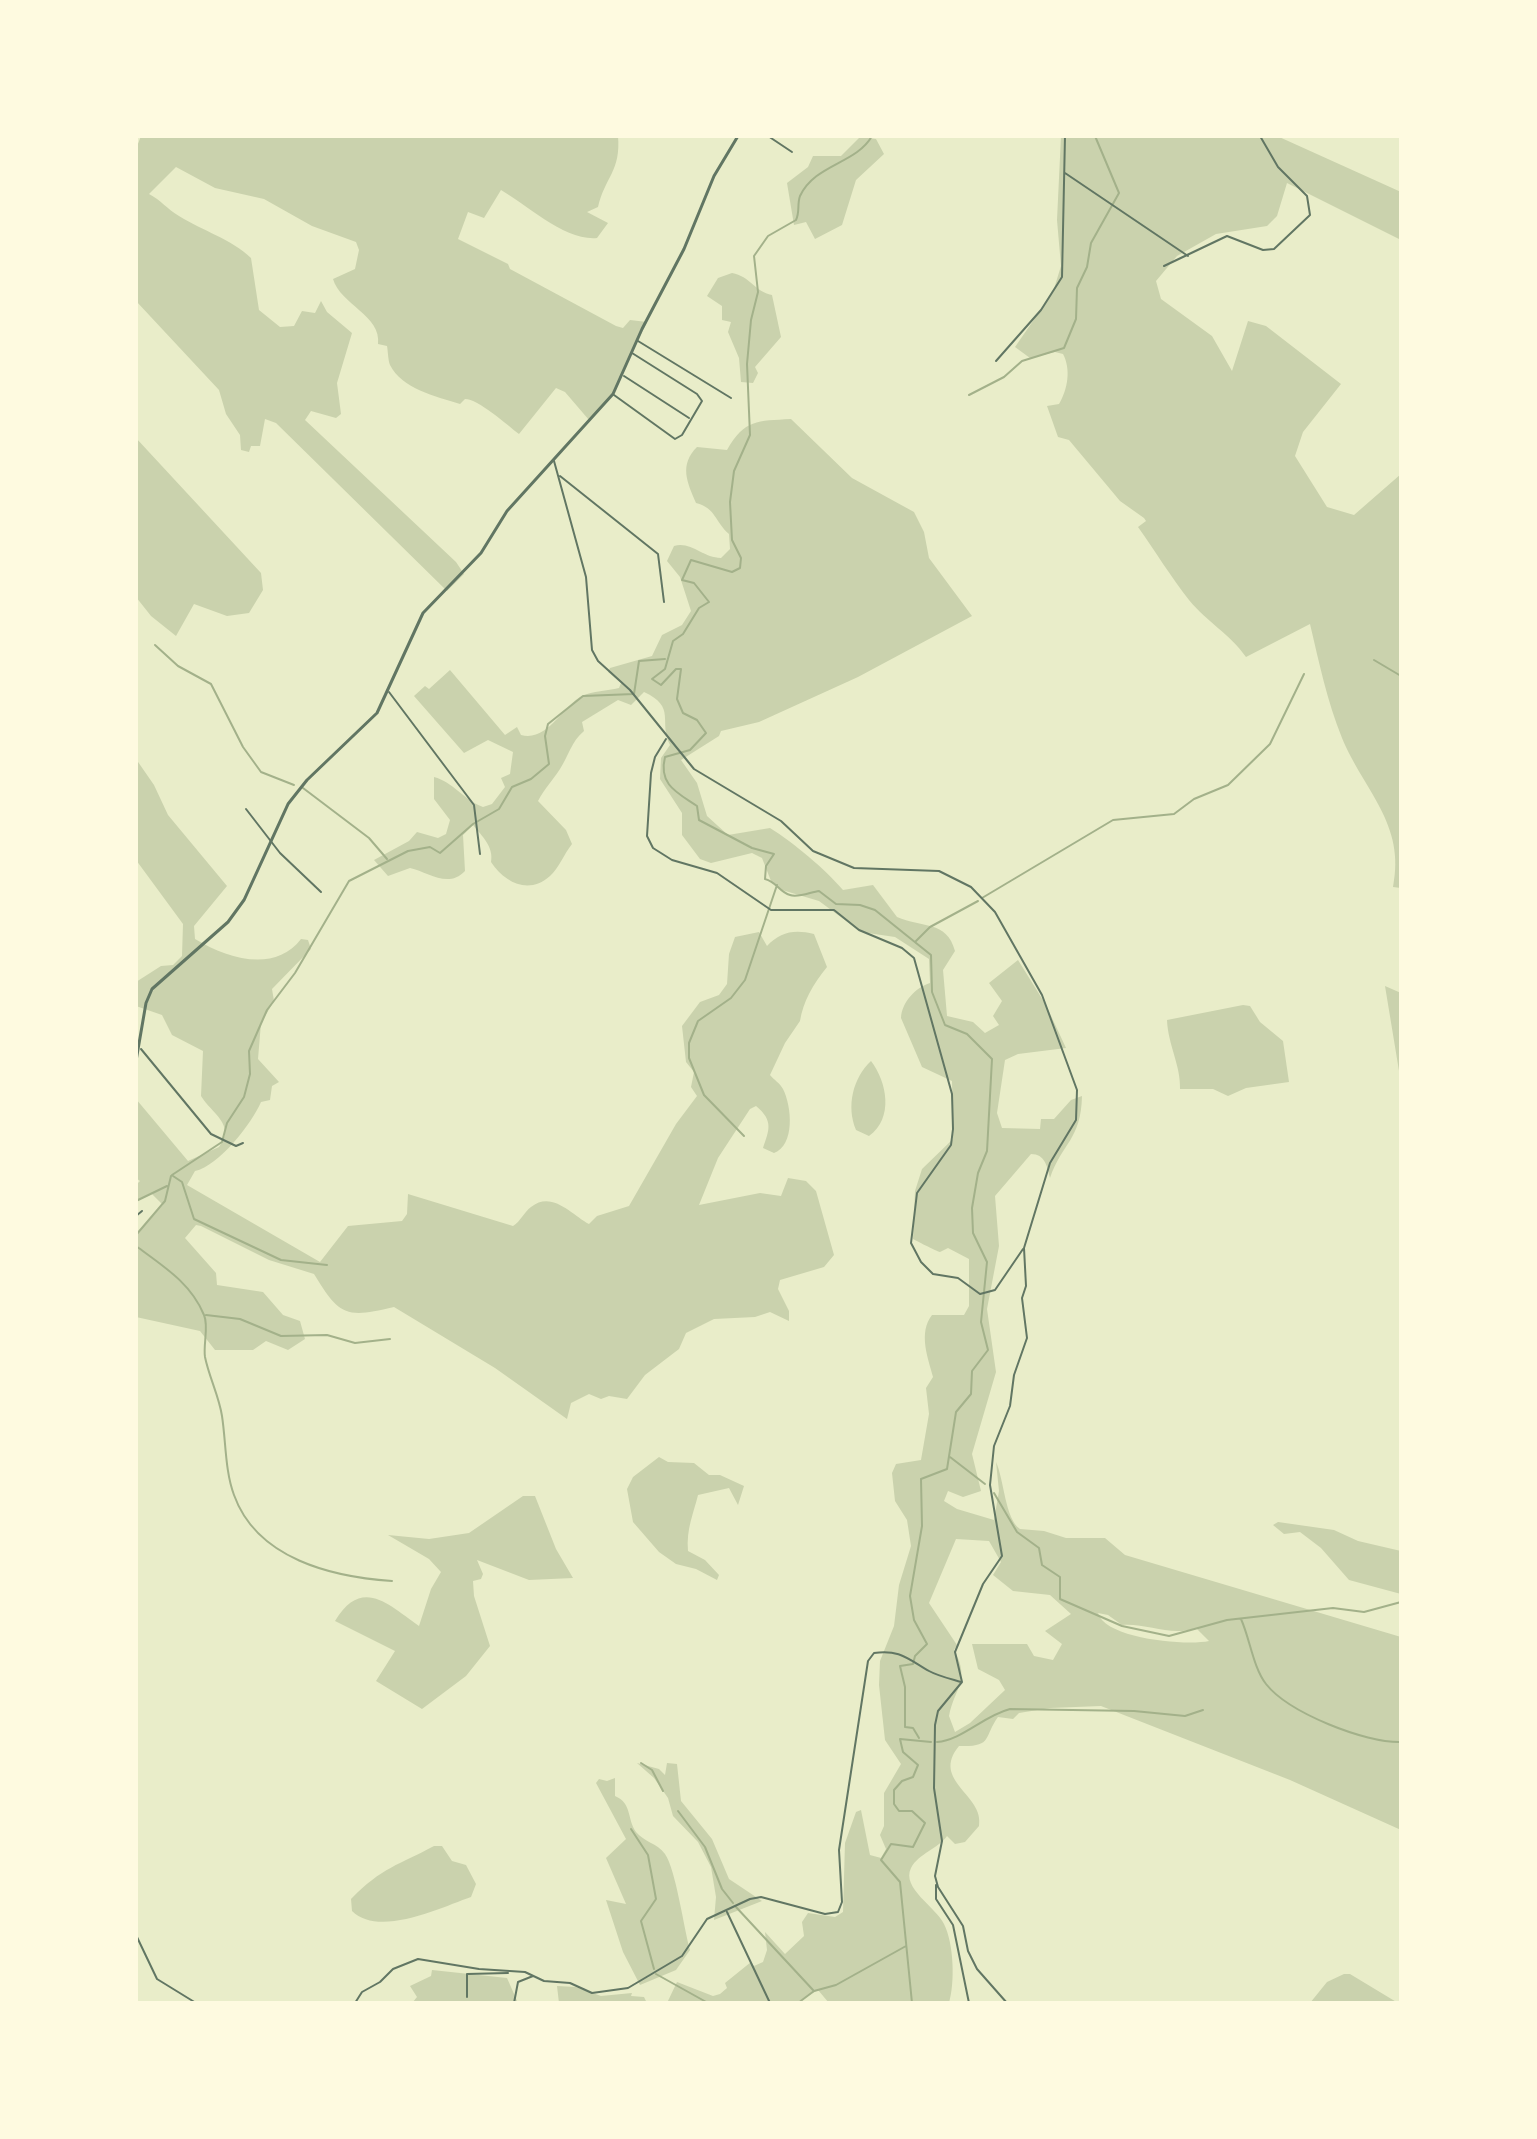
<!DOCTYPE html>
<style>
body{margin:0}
#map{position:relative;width:1537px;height:2139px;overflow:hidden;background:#e9edc9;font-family:"Space Grotesk",sans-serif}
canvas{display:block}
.frame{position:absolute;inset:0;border:138px solid #fefae0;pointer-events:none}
</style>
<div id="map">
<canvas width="1537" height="2139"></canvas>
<div class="frame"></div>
</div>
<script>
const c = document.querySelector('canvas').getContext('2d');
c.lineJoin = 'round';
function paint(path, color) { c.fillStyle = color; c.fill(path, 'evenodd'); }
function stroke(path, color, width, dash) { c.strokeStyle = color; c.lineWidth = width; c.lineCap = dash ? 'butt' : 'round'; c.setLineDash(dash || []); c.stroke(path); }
const green = new Path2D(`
 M141,136H618C621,171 605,177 598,207L587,212L608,223L597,238C565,241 527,205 501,190L484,218L468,212L458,239L508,264L510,269L616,326L623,328L630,320L647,322L613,393L589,420L565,392L556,388L519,434C506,424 478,399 465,399L460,404C435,396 402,389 390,365C388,360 388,351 387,346L378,344C382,316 340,304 333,279L355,269L359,250L356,242L312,226L264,199L215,188L176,167L149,194C161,200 167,209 179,216C203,231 231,239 251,258L259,310L280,327L294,326L302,311L315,313L321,301L327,312L352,333L337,383L341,414L336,418L311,411L305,420L456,562L464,574L447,591L276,423L265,419L260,446H251L249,452L241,450L240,435L226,414L219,390L136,301V149Z
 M1061,136H1277L1401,192V240L1287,183L1277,216L1267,226L1216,234L1177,256L1156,281L1161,299L1212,336L1232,371L1248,321L1266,326L1341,384L1303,432L1295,456L1327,507L1354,515L1401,474V888L1393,887C1406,824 1364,791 1342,738C1327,701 1319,662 1310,624L1246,657C1229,633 1208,623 1189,600C1171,577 1155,551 1138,527L1146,521L1144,518L1120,501L1069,440L1058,437L1047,406L1059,404C1068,389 1071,369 1063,354L1055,352L1030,358L1015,347L1053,292L1061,266L1057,220Z
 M860,137L876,139L884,154L856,180L842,225L815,239L806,222L794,225L787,183L808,167L813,156H841Z
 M732,273C750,276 755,292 772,295L781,337L755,367L758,373L753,383L741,382L739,358L728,332L731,322L722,320V306L707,296L718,278Z
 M791,419L852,478L914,512L924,532L929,558L972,616L858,677L759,722L721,731L719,736L681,760L697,783L707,816L728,835L770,828C794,843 825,869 843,890L873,885L897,917C921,928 947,920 955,951L943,970L947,1016L973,1022L985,1033L999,1025L993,1016L1002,1001L989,983L1018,960L1046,1005L1066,1048L1018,1054L1005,1060L997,1113L1002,1128L1040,1129L1041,1119H1054L1071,1100L1082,1096C1081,1140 1062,1143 1050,1178C1047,1166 1045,1154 1031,1154L995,1196L999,1246L987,1309L996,1372L972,1454L981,1491L963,1497L948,1491L944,1501L957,1509L994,1520L999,1491L996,1462C1004,1479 1005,1519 1020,1529L1044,1531L1066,1538H1105L1125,1555L1401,1637V1830L1290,1780L1101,1706L1050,1708L1019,1713L1013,1719L998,1717C983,1738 993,1747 959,1746C930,1781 985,1795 979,1826L965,1842L955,1844L947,1836C939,1848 918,1854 911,1868C901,1888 936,1907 944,1924C954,1944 955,1982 949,2003H829L818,1990L796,2003H667L677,1982L713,1996L720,1994L727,1988L725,1983L751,1962L754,1966L763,1962L767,1950L765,1932L785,1954L804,1936L802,1922L808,1913L835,1917L843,1912L845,1843L856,1812L861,1810L870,1855L881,1858L886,1849L880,1835L884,1826V1793L901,1764L885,1740L879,1685L880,1661L894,1626L899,1585L911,1546L907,1520L895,1501L892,1473L896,1464L921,1460L929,1414L926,1388L933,1377C928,1358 918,1333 932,1315H964L969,1306V1259L948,1248L940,1252C936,1251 915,1240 913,1239L915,1191L922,1169L953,1139L952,1081L922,1067L901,1018C902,1002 915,988 930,983L929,959L895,937L861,932L819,901L782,890L771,881L762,858L752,853L711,863L700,859L682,835V813L660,779L661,758L670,745C658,722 677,707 644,692L631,705L618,700L582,722L584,731C571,742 569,755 560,769C553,780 545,788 538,801L566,830L572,844C564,854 559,868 550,876C529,895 505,883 491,862C494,847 482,836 473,825L463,835L465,871C448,889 428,872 410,868L388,876L374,860L409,841L417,832L438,838L446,834L450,820L434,799V777C453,782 464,800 483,807L492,804L505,787L501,778L510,774L513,752L488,740L464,753L414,696L425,686L429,689L450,670L505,735L517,727L521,735C548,742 561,707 582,696C593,691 607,691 619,688L621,683L608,672L610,668L652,656L662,635L682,625L691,611L680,577L667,561L674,546C691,541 703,558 721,558L730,549L729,534C715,522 716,508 696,503C687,482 679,465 697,447L727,450C745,419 757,421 791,419ZM956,1539L989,1541L1001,1562L993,1575L1013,1591L1050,1595L1071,1614L1045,1631L1062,1644L1053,1660L1034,1656L1027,1644H972L978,1669L999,1680L1005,1690L970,1723L955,1732L949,1716C954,1689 971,1680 954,1650L957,1645L929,1603ZM1098,1613L1108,1615L1122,1625C1147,1623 1171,1637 1196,1628L1209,1641C1187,1646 1105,1639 1098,1613Z
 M136,438L261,573L263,590L249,613L227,616L194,604L176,636L151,616L136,597Z
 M136,759L154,785L168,815L227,886L194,926L195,939C228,959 275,973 301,939L308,940L311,949L272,989L274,1001L261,1023L258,1059L279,1082L272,1086L270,1100L261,1102C252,1123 219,1166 195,1171L187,1185L320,1262L348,1226L402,1221L407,1214L408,1194L513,1226C521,1221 524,1212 531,1207C552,1190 572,1215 589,1224L597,1216L629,1206L676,1124L697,1096L691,1087L694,1072L686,1062L682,1026L700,1002L719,995L727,984L729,954L735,937L759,932L767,946C780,932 794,929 814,934L827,967C813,984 803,1002 800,1021L785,1043L770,1075C774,1080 780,1083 783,1089C792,1107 795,1145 774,1153L763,1148C769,1130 774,1121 756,1106L750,1109L718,1158L699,1205L760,1193L781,1196L788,1178L806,1181L816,1191L834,1255L824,1267L780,1280L778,1289L789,1311V1321L770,1312L755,1317L714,1319L686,1333L679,1349L645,1375L627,1399L609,1396L601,1399L589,1394L571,1403L567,1419L495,1368L394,1307C345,1319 339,1315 314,1274L269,1260L201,1226L196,1225L185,1238L216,1273L217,1285L263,1292L283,1315L300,1321L305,1339L288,1350L266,1341L253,1350H215L200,1331L136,1317V1235L163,1205L151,1193L136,1202V1185L140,1181L136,1178V1099L188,1161L219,1147C236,1124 212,1114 201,1096L203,1051L172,1035L162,1015L136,1006V982L161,966L173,965L182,956L183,924L136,860Z
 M1385,986L1401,993V1083Z
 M1243,1005L1250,1006L1260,1022L1283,1041L1289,1082L1246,1088L1228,1096L1213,1089H1180C1181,1066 1168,1045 1167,1020Z
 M871,1061C887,1082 894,1118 869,1136L856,1130C846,1106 853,1078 871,1061Z
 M659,1457L668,1462L694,1463L709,1475H720L744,1486L738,1505L729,1488L698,1495C694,1512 686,1529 688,1551L705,1560L719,1575L717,1580L696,1569L676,1564L659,1552L633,1522L627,1489L633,1477Z
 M523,1496H535L556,1549L573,1578L529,1580L477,1560L483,1574L481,1579L473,1581L474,1596L490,1646L466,1676L422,1709L376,1681L395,1651L335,1621C362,1576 389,1605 419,1626L431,1589L441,1572L429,1559L388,1535L429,1539L469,1533Z
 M1278,1522L1334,1530L1358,1541L1401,1551V1594L1349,1580L1321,1548L1300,1532L1284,1534L1273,1525Z
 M637,1763L659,1769L665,1775L667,1763L677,1764L681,1801L712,1839L729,1879L762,1901L714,1920L716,1897L711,1867L698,1842L673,1816L668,1798L654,1778Z
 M615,1778V1796C632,1803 627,1819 636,1832C644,1842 657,1843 665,1854C676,1870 684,1929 690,1950L676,1970L640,1985L623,1952L606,1900L626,1904L606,1858L626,1839L596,1783L599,1779L607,1781Z
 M434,1846H442L452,1861L466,1865L476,1884L471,1897C442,1907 379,1938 352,1911L351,1899C382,1867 399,1865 434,1846Z
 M432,1970L507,1978L518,2003H412L417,1997L410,1986L431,1976Z
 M1344,1974H1350L1398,2003H1310L1327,1982Z
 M557,1986L576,1987L601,1996L632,1993L631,1996L644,1997L647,2003H559Z`);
const stream = new Path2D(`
 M872,136C856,164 815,164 800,196C797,204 800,212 796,220L768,236L754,256L758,292L751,320L747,364L750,435L734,471L730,502L732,540L741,558L740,568L732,572L691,560L682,580L694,583L709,602L699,608L683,634L673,641L665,669L652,679L661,685L676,669H681L677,699L683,713L697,720L706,733L690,750L665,757C658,785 678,793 697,806L699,820L752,848L774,854L766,866L765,879C777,882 779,892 790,895C798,898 811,892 819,891L836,904L860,905L875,910L931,955L932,992L945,1025L967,1034L992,1059L987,1151L978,1173L972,1208L973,1233L987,1262L981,1322L988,1350L972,1371L971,1394L956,1412L947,1469L921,1479L922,1526L910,1596L914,1620L927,1644L915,1656L913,1664L900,1666L905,1687V1727L913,1728L919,1738
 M969,395L1004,377L1022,361L1064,348L1076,319L1077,288L1087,267L1091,243L1119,193L1095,136
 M155,645L178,666L211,684L243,747L261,772L294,785
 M1374,660L1401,676
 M303,788L369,838L387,859
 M982,898L1113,820L1174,814L1194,799L1228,785L1270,744L1304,674
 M916,941L930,927L978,901
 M744,1136L704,1095L689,1058V1043L698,1021L731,998L745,980L777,885
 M172,1175L222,1142L227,1123L244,1097L250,1074L249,1051L267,1010L295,973L349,881L408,851L430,847L440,853L473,824L499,809L512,787L531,779L549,764L545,736L548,724L583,696L634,694L639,661L665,659
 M173,1176L182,1182L194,1219L281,1260L327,1265
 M136,1201L167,1186
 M136,1235L165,1201L171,1176
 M136,1246C163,1266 191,1283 204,1315C209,1326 203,1345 205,1357C209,1377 219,1396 222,1416C226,1442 225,1471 234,1495C257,1559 332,1577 392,1581
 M206,1315L240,1319L281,1336L327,1335L355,1343L390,1339
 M950,1457L985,1484
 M994,1493L1017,1532L1039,1548L1042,1565L1060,1577V1599L1122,1626L1169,1636L1227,1620L1333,1608L1364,1612L1401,1602
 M1241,1619C1250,1639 1253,1667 1266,1684C1289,1713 1365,1743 1401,1742
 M937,1742C962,1740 983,1716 1010,1709L1134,1711L1185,1716L1203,1710
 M641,1763L652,1770L663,1791
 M678,1811L705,1847L722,1889L733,1903
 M631,1829L648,1855L656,1899L641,1921L654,1969
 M736,1907L813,1990
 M656,1974L708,2003
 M798,2003L814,1991L836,1985L906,1946
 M912,2003L900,1882L881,1860L891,1844L913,1847L925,1823L912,1811H899L894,1804V1790L902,1781L913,1777L918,1765L903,1752L900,1739L931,1742`);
const minor = new Path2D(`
 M768,136L792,152
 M1065,173L1188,256
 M1164,266L1227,236L1263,250L1274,249L1310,215L1307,196L1278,167L1260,136
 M638,341L731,398
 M996,361L1041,310L1062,277L1065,136
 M624,376L689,418
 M614,395L675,439L682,435L702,401L697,394L632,353
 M554,461L586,577L592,650L598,661L630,690L694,769L781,821L813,851L854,868L939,871L971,887L995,912L1042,995L1077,1090L1076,1120L1050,1163L1024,1248L1026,1286L1022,1298L1027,1338L1014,1375L1010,1406L994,1446L990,1485L1002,1556L983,1584L955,1652L962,1682L938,1711L935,1725L934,1788L942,1841L935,1876L938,1887L963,1926L968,1951L977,1969L1007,2003
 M560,476L658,554L664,602
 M389,692L474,805L480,854
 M666,739L655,757L651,773L647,836L653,848L672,860L717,873L771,910H834L859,930L902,948L914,958L952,1094L953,1129L951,1145L917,1193L911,1243L921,1262L933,1274L958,1278L980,1294L995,1290L1023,1249
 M246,809L280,853L321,892
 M141,1049L211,1134L236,1146L243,1143
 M136,1216L142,1211
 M936,1885V1899L953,1925L969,2003
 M727,1912L770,2003
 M136,1935L157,1979L196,2003
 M467,1997V1974L508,1973
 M288,2003H306
 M355,2003L362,1992L380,1982L393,1969L418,1959L479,1969L525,1972L544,1981L570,1983L592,1993L628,1988L682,1956L707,1919L750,1899L761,1897L825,1914L838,1912L842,1902L839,1850L868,1661L874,1653C899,1649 908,1659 929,1671C938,1676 951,1679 961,1682
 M514,2003L518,1982L533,1976`);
const tertiary = new Path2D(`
 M136,1061L146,1003L152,989L228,922L244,900L288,804L307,780L377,713L423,613L481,553L507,511L613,394L642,329L684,249L714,176L738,136`);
paint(green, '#cad2ad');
stroke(stream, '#a3b18a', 2);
stroke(minor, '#617663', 2);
stroke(tertiary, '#617663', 3);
</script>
